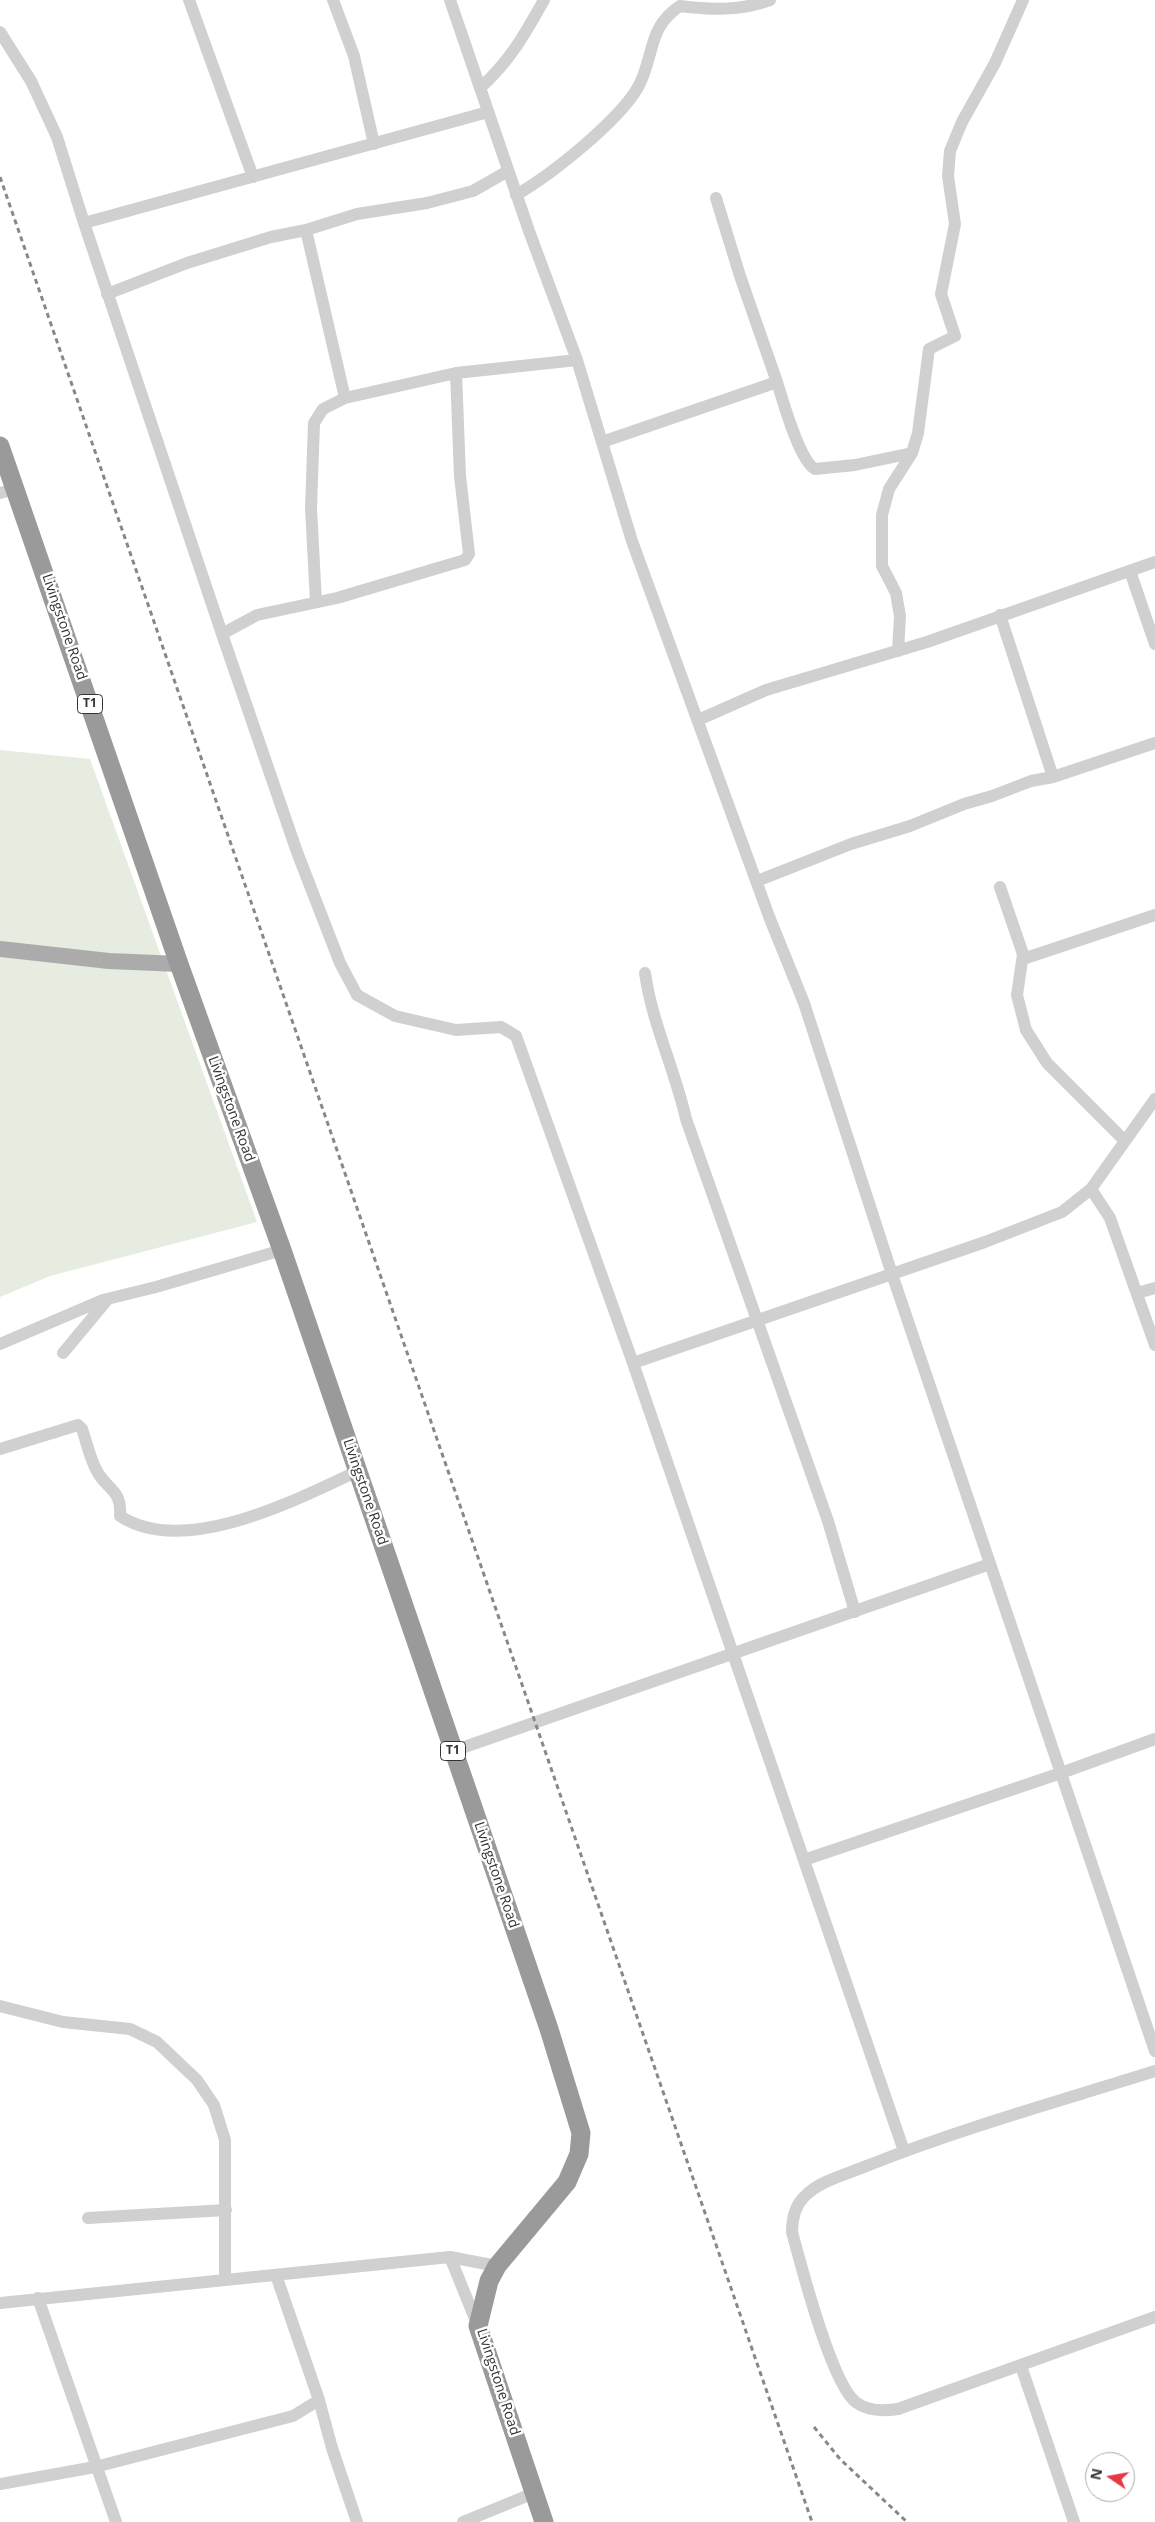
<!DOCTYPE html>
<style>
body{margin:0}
#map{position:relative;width:1155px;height:2522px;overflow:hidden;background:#fff;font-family:"Open Sans",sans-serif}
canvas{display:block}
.north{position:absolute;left:1085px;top:2452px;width:50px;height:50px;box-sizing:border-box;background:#fff;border:1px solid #adadad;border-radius:50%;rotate:282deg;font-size:14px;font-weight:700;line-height:20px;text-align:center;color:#333}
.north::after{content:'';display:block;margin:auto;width:18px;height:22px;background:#e63946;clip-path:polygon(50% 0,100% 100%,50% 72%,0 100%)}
</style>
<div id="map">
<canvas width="1155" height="2522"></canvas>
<div class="north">N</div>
</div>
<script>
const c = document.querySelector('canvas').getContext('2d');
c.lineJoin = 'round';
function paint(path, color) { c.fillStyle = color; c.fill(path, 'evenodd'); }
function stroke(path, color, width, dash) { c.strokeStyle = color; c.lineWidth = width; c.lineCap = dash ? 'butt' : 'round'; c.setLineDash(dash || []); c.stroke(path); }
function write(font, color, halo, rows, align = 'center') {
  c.font = font + ' "Open Sans",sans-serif'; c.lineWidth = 5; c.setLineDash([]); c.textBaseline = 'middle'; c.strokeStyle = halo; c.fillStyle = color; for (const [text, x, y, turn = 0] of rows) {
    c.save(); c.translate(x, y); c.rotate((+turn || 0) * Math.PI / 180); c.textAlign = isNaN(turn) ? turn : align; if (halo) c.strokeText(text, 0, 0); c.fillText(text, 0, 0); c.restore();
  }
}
const green = new Path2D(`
 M0,750L90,759L257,1222L50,1276L0,1297Z`);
const minor = new Path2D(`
 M189,0L253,177
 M333,0L354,56L374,144
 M450,0L529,231L577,360L632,541L770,919L804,1003L892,1274L1155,2051
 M0,32L31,81L57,137L84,223L222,634L297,852L340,963L357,995L395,1016L456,1030L501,1027L516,1036L633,1363
 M480,88C510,61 525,34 544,0
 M516,195C551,175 616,123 637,89C655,59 646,28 680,6C711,10 740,11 770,0
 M84,223L488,112
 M306,230L345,398L456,373L577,360
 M107,294L187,263L271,237L306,230L357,214L427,203L473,191L508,171
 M777,382C783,401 799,460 815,469L855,465L912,453
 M602,442L777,382L740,276L716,198
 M0,493L16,489
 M1130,571L1155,644
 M316,602L311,508L314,423L323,409L345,398
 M1000,615L1053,777
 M222,634L257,615L337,598L465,560L469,554L460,476L456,373
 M898,651L900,616L896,593L882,566V515L889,489L912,453L918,433L929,349L955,336L941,294L955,224L948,176L950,151L962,122L995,63L1023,0
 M698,720L766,690L927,642L1155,562
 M757,881L851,844L910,826L964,804L992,796L1031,781L1053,777L1155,743
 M1000,887L1023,954L1017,995L1026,1030L1047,1063L1124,1140
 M1023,959L1155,915
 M645,973C652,1023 675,1070 686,1119L828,1521L855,1612
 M1091,1189L1110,1218L1155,1345
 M1137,1293L1155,1288
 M0,1344L103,1300L156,1287L282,1250
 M63,1353L108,1299
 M0,1449L78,1425L82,1429C87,1443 90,1460 98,1473C108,1490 122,1490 120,1516C184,1558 296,1500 358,1471
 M453,1751L990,1564
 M804,1860L1061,1773L1155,1739
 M0,2006L63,2022L130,2029L157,2042L197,2080L214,2105L225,2140V2279
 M1155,2071C1060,2101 962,2128 869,2165C848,2174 820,2180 804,2197C795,2206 792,2219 792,2232C801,2265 832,2387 857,2403C868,2411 885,2411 898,2409L1155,2317
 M904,2151L633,1363L985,1242L1062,1212L1091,1189L1155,1099
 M88,2218L226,2210
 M276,2275L319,2400L332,2448L357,2522
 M38,2298L116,2522
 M0,2303L450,2257
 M478,2326L450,2257L497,2266
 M1021,2366L1074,2522
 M0,2484L95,2467L293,2416L319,2400
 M463,2522L534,2493`);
const major = new Path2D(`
 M0,949L109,961L179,964`);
const highway = new Path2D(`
 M0,446L179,964L282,1250L549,2029L581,2133L579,2154L567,2182L497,2266L489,2281L478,2326L544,2522`);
const rail = new Path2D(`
 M0,177L812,2522
 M814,2427L840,2459L907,2522`);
const shields = [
 [90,704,25],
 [453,1751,25]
];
const shieldNames = [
 ["T1",90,704],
 ["T1",453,1751]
];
const streetNames = [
 ["Livingstone Road",64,627,71],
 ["Livingstone Road",231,1109,70],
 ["Livingstone Road",365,1492,71],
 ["Livingstone Road",496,1875,71],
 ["Livingstone Road",498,2382,72]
];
paint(green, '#e6ecdf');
stroke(minor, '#d0d0d0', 12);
stroke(major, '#ababab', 16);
stroke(highway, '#9a9a9a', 19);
stroke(rail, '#888', 3, [5, 4]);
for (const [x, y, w] of shields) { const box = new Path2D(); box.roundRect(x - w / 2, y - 9.5, w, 19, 4); c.fillStyle = '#fff'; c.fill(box); stroke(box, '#333', 1); }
write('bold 12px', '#333', null, shieldNames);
write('14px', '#333', '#fff', streetNames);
</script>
